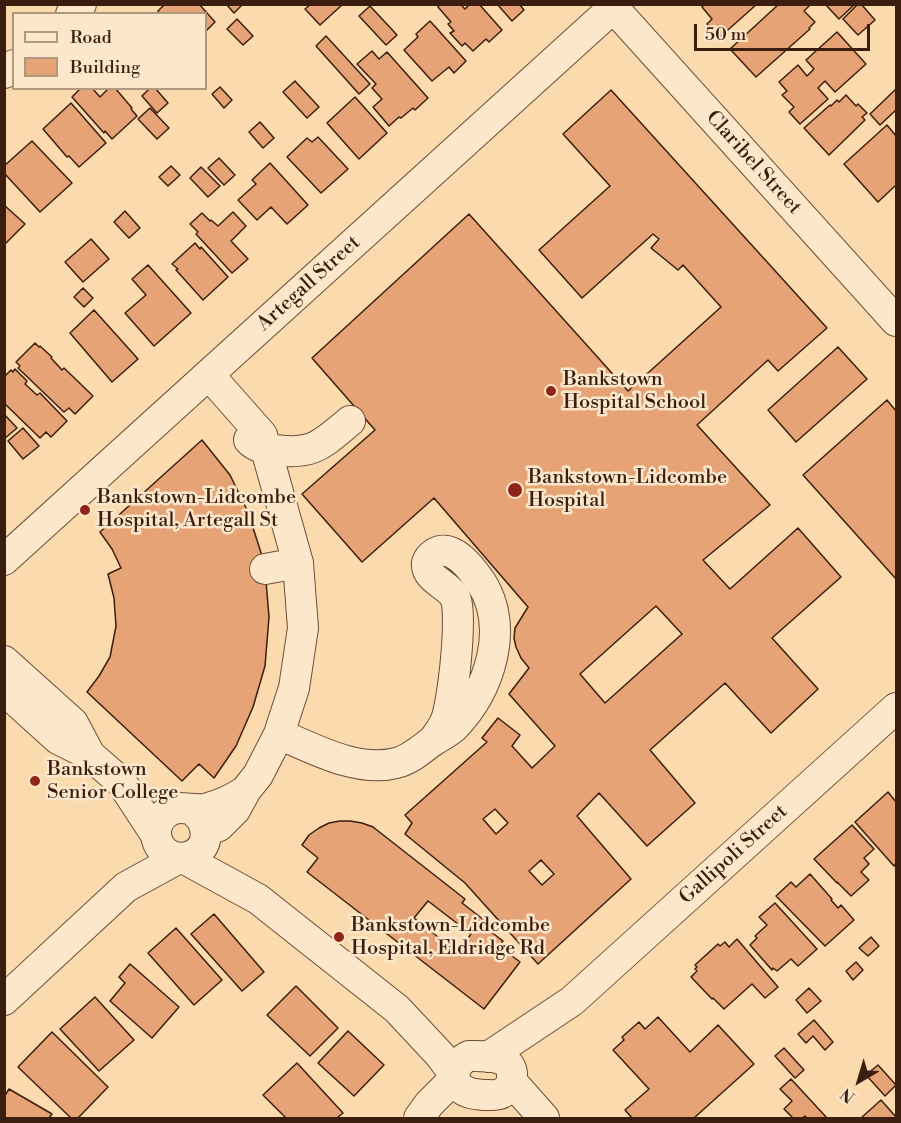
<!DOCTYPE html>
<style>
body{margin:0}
#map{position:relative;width:901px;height:1123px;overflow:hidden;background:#fbdaae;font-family:"Libre Bodoni",serif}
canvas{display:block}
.frame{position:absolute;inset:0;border:6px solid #3c1e11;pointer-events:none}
.legend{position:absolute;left:12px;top:12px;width:195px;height:78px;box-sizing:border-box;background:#fce7ca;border:2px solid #af9780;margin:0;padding:8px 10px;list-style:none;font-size:18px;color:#3c1e11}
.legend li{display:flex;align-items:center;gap:12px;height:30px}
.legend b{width:30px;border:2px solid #af9780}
.north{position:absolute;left:829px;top:1051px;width:60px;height:60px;-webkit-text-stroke:4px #fce7ca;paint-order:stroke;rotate:218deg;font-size:16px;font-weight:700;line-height:24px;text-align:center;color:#3c1e11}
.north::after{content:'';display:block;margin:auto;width:21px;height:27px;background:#3c1e11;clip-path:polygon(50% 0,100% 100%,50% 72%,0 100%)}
.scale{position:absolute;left:694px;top:24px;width:176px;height:27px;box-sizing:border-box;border:3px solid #3c1e11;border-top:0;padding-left:8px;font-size:18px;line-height:21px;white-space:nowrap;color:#3c1e11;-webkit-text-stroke:4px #fce7ca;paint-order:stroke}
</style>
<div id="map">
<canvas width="901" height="1123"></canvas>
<div class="frame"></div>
<ul class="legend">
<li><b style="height:8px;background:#fce7ca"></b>Road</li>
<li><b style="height:16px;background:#e6a375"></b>Building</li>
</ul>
<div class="north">N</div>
<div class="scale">50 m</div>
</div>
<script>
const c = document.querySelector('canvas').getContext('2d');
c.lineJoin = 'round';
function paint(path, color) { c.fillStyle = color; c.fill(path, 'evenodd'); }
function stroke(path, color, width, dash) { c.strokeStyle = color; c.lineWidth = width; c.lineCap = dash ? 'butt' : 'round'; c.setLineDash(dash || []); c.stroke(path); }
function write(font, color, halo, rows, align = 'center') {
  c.font = font + ' "Libre Bodoni",serif'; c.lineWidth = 5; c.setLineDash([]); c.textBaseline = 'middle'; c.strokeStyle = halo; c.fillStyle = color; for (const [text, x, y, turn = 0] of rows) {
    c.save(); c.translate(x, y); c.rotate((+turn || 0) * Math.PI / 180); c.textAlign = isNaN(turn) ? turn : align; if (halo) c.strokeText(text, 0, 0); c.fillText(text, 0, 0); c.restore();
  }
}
const building = new Path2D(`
 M165,4H199L215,22L206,31V14H160L158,11Z
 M226,4H243L234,13Z
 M311,4H343L320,25L305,9Z
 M440,4H460L465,9L470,4H479L502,30L489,42L486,39L473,51L465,43L462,46L450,33L454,31L448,24L451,22L438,7Z
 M497,4H519L524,10L512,21Z
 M705,4H757L720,37L707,24L712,19L702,7Z
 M779,4H811L804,11L815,22L809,28L810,29L756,77L730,49Z
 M825,4H855L839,19Z
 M858,4H861L875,20L858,35L843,19Z
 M370,6L397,35L386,45L359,16Z
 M237,19L253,36L243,45L227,29Z
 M430,21L466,61L454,73L449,67L432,81L404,50L418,37L416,34Z
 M837,32L866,64L835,92L825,81L818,88L828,99L800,124L789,112L794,107L782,95L787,91L779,82L798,65L807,76L814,69L806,60Z
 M326,36L370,84L359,94L316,46Z
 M372,51L379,59L387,52L428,98L415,110L413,108L401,118L399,117L389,126L373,107L382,99L372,88L376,84L357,64Z
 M295,81L319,107L307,118L283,92Z
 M220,87L232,100L224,108L212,94Z
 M81,88H92L100,97L109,88H115L132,108L131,109L137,116L112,139L105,131L104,133L72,97Z
 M150,88H155L168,103L157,113L142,96Z
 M896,89V110L880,125L870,114Z
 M611,90L827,328L778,371L768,360L697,425L770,505L703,560L730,589L798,528L841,577L772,638L818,689L771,733L725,683L650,750L695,803L647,846L599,793L577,816L631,879L538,964L465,883L405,834L412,823L405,815L487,742L482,738L498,718L520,735L512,746L532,768L555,746L509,694L529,668L521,658L516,647L514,638L515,628L528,607L434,498L362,562L302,494L375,430L312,358L469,214L628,391L721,307L683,265L678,270L651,248L659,239L653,234L582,298L539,250L610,186L563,134ZM656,606L682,634L605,703L580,674ZM495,809L508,823L496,834L483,819ZM541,860L554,874L542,885L529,871Z
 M846,95L856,106L858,104L867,113L862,117L865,120L829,155L804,128L830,105L831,106L837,100L839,102Z
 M355,97L387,133L359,159L327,123Z
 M71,103L106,143L79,167L69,156L67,157L43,129Z
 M150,108L169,128L157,139L138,119Z
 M260,122L274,138L263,148L249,132Z
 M887,125L896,136V185L878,202L844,164Z
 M318,137L348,169L321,193L287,157L307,138L312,142Z
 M32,141L72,183L40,212L4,173V166Z
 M219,158L235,175L224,185L208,168Z
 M270,163L308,205L287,224L271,207L257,220L238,200L256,184L252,180Z
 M171,166L180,175L168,186L159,177Z
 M201,167L220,186L208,197L190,178Z
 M4,205L25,224L4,245Z
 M125,211L140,228L129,238L114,222Z
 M233,212L246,226L231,241L248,259L232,273L196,234L198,232L190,224L202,213L210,221L211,220L218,226Z
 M91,239L109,259L83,282L65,262Z
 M195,243L200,249L201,247L228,277L203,300L176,270L178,269L172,264Z
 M148,265L191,313L154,346L125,313L146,295L132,279Z
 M83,288L93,298L84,307L74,297Z
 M94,310L138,359L112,382L70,333Z
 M35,343L39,347L40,346L52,357L51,358L62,370L64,368L93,396L75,414L69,408L64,412L18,368L20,366L16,362Z
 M838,347L867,379L796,442L768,410Z
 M15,369L27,381L25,384L37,395L40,393L67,421L51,437L46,432L40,438L4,403V377L11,370L13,372Z
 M887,400L896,411V579L803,475Z
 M4,414L17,428L4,439Z
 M23,428L39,446L23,459L8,441Z
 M202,440L230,475L248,512L263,559L266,581L269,617L265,666L253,707L236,746L214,778L199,764L182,781L87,692L99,676L110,657L116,626L114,598L108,574L121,568L112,549L100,532Z
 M888,792L896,802V863L894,866L855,822Z
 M340,821H350L362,823L373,827L465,899L462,903L484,920L481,924L503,941L499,946L520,962L484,1009L307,872L318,858L302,845L309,835L319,828L329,823ZM428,901L471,934L457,952L414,918Z
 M852,825L874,849L864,858L869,864L861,872L869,880L851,896L837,882V883L814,859Z
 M810,874L832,899L831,900L838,908L841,905L854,920L825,946L776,896L791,882L796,887Z
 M775,903L817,949L798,966L791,959L777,971L773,968L772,970L750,945L757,938L755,936L767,925L759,917Z
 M214,914L264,972L242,991L191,934Z
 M176,928L222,980L194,1005L148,953Z
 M871,937L879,946L868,956L859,948Z
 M737,939L778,987L765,998L752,984L724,1009L713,998L712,999L691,977L697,971L695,969L697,967L695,965L718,944L720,946L725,942L729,947Z
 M856,962L863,970L853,980L846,971Z
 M130,964L179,1007L152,1038L110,1001L125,983L119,977Z
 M296,986L338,1028L310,1056L267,1015Z
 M809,988L821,1001L807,1013L796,1000Z
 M95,997L134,1040L99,1071L60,1029Z
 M658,1017L690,1052L718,1025L754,1064L694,1118H632L625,1110L649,1089L613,1050L624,1040L622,1037L639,1022L645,1029Z
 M814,1020L833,1042L825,1050L813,1036L806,1043L798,1034Z
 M348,1031L384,1065L354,1096L318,1063Z
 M52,1032L108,1087L78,1118H71L18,1067Z
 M784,1048L804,1070L795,1078L775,1056Z
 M297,1063L343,1113L337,1118H286L263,1095Z
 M878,1065L896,1085L885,1096L866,1075Z
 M791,1079L827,1118H807L805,1116L802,1118H793L784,1109L792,1101L780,1089Z
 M9,1089L52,1114L49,1118H4V1097Z
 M881,1100L896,1117V1118H861Z`);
const minor = new Path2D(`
 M610,4L896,321
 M71,14L81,4
 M4,73L14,65
 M249,440C255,447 265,449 274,450C314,455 321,445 350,421
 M4,560L613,8
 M265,569L298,563
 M4,661L73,723L90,755
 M4,690L58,739L90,755L122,783L156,835
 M279,734C314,749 358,773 396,763C409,760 421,750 431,742C439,737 447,733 454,727C490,690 510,628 481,582C472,569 453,543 435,553C432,555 428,559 427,563C425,579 449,585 455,597C463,611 453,706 445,722C442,729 437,735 433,741
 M192,810C210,822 212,851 187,857C179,859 171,857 165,852C159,847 156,840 156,832C156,819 168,808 180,808C190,808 198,811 208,808C220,805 231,800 242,793
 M206,831L219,826L235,810L246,790L258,775L279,734L294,688L303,628L298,563L262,435L209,375
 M183,858L258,899L397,1009L440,1055L454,1074
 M4,1000L126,887L179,858
 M469,1056C485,1056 514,1054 512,1078C512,1084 508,1090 502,1093C497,1096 490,1095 484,1095C476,1094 468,1094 462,1089C448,1079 455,1062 469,1056Z
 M488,1057L572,1001L896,708
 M512,1082L544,1118
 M419,1118L429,1104L455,1078`);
const markers = [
 [551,391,6,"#8f2418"],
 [515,490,8,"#8f2418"],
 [85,510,6,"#8f2418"],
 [35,781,6,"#8f2418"],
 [339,937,6,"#8f2418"]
];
const streetNames = [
 ["Claribel Street",753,163,48],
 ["Artegall Street",309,284,-42],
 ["Gallipoli Street",734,855,-42]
];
const poiNames = [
 ["Bankstown",563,380],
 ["Hospital School",563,403],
 ["Bankstown-Lidcombe",528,478],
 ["Hospital",528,501],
 ["Bankstown-Lidcombe",97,498],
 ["Hospital, Artegall St",97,521],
 ["Bankstown",47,770],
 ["Senior College",47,793],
 ["Bankstown-Lidcombe",351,926],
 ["Hospital, Eldridge Rd",351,949]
];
paint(building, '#e6a375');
stroke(building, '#3c1e11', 1.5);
stroke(minor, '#6c4d38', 32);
stroke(minor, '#fce7ca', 30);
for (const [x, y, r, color] of markers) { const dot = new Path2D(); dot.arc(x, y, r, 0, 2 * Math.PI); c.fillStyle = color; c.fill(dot); stroke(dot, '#fce7ca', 2); }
write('20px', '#3c1e11', '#fce7ca', streetNames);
write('20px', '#3c1e11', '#fce7ca', poiNames, 'left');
</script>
